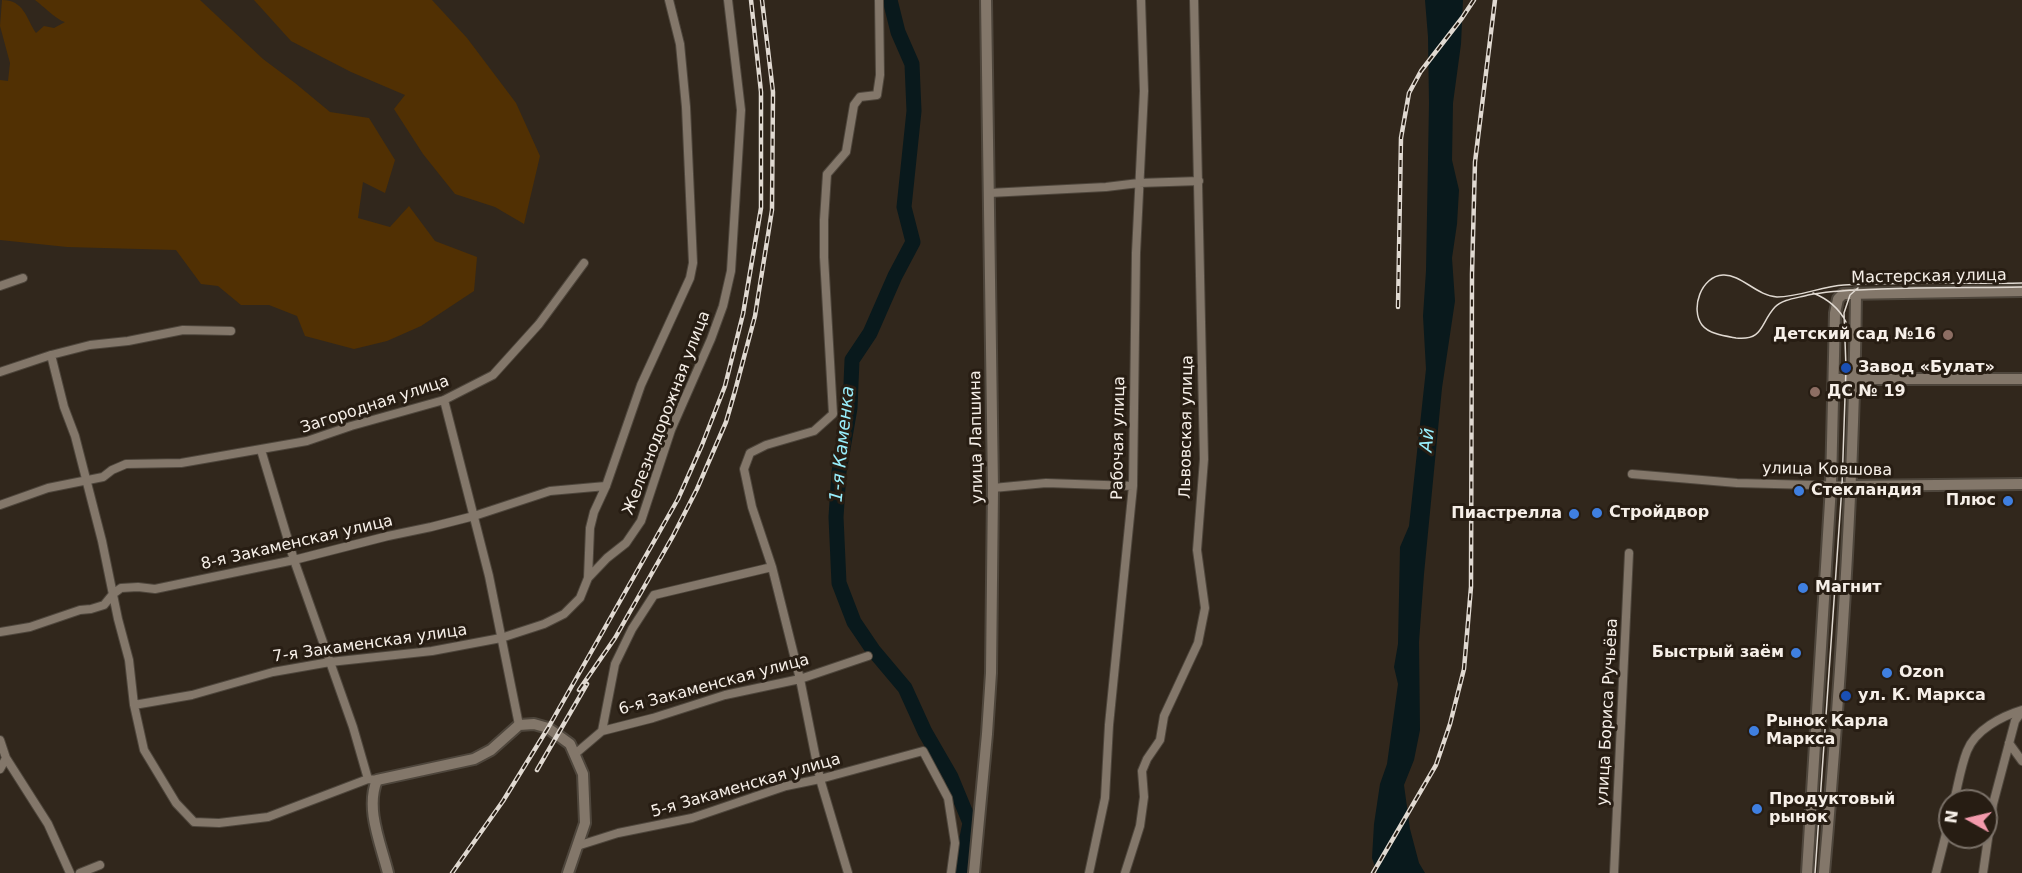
<!DOCTYPE html>
<meta charset="utf-8">
<style>
body{margin:0}
#map{position:relative;width:2022px;height:873px;overflow:hidden;background:#31271c;font-family:"DejaVu Sans",sans-serif}
canvas{display:block}
.north{position:absolute;left:1938px;top:789px;width:60px;height:60px;box-sizing:border-box;background:#271d13;border:2px solid #7a7168;border-radius:50%;rotate:278deg;font-size:16px;font-weight:700;line-height:24px;text-align:center;color:#f6efe8}
.north::after{content:'';display:block;margin:auto;width:21px;height:27px;background:#f39aac;clip-path:polygon(50% 0,100% 100%,50% 72%,0 100%)}
</style>
<div id="map">
<canvas width="2022" height="873"></canvas>
<div class="north">N</div>
</div>
<script>
const c = document.querySelector('canvas').getContext('2d');
c.lineJoin = 'round';
function paint(path, color) { c.fillStyle = color; c.fill(path, 'evenodd'); }
function stroke(path, color, width, dash) { c.strokeStyle = color; c.lineWidth = width; c.lineCap = dash ? 'butt' : 'round'; c.setLineDash(dash || []); c.stroke(path); }
function write(font, color, halo, rows, align = 'center') {
  c.font = font + ' "DejaVu Sans",sans-serif'; c.lineWidth = 6; c.setLineDash([]); c.textBaseline = 'middle'; c.strokeStyle = halo; c.fillStyle = color; for (const [text, x, y, turn = 0] of rows) {
    c.save(); c.translate(x, y); c.rotate((+turn || 0) * Math.PI / 180); c.textAlign = isNaN(turn) ? turn : align; if (halo) c.strokeText(text, 0, 0); c.fillText(text, 0, 0); c.restore();
  }
}
const green = new Path2D(`
 M2,0C24,0 26,18 36,33L44,26L54,28L65,22C57,20 43,6 35,0H200L263,59L295,83L330,112L369,118L395,160L385,193L363,182L358,218L390,227L409,206L435,241L477,257L474,291L421,326L387,341L354,349L305,336L297,316L269,305H241L218,286L201,284L176,250L67,247L0,240V80L8,81L10,63L0,26Z
 M254,0H432L467,38L516,103L540,156L524,224L495,207L455,194L423,154L394,109L405,95L351,72L291,41Z`);
const water = new Path2D(`
 M1425,0H1463L1461,44L1453,103L1452,160L1459,190L1457,224L1452,258L1455,301L1442,388L1424,574L1419,642L1420,730L1414,760L1404,785L1410,829L1419,863L1425,873H1377L1372,858L1374,824L1380,784L1387,764L1398,684L1394,667L1398,644L1400,547L1409,526L1426,369L1423,316L1426,271L1429,103L1428,37Z`);
const river = new Path2D(`
 M890,0L898,32L912,64L914,111L904,207L913,242L895,276L870,333L852,360L850,408L839,472L836,517L839,583L854,622L873,650L905,688L925,732L951,777L970,823L960,873`);
const street = new Path2D(`
 M989,193L1106,187L1139,183L1199,181
 M0,286L23,278
 M51,355L64,407L75,436L102,541L118,619L129,660L134,705L144,750L176,803L194,822L219,823L268,817L368,779L377,780
 M0,372L51,355L90,345L128,341L183,330L231,331
 M444,400L489,576L519,725
 M261,450L294,560L353,727L368,779
 M1632,474L1737,483L1850,486
 M993,488L1046,483L1133,486
 M0,505L48,488L103,477L112,470L126,464L181,463L307,441L351,426L444,400L493,375L539,324L584,263
 M588,578L607,558L626,543L641,521L671,430L711,339L723,306L731,271L741,110L728,0
 M0,632L30,627L80,610L91,609L104,605L113,594L121,588L138,587L155,589L294,560L388,536L431,527L474,516L550,491L606,486
 M134,705L192,695L273,672L330,662L432,651L501,638L544,624L564,614L580,598L588,578L590,528L594,512L606,486L641,385L690,278L693,263L686,107L680,44L669,0
 M602,731L615,664L632,629L654,595L772,567
 M0,740L6,758L48,824L70,873
 M2009,743L2022,761
 M575,754L602,731L653,718L725,695L800,679L868,656
 M0,769L6,758
 M1954,801C1958,785 1961,766 1967,751C1975,730 2002,716 2022,710
 M577,846L618,833L692,818L786,786L820,779L923,751L948,798L955,843L951,873
 M80,873L100,865
 M848,873L820,779L800,679L772,567L752,507L744,469L750,453L766,445L814,431L833,414L824,257V220L827,174L846,152L854,105L860,97L877,95L880,75L879,0
 M1089,873L1105,798L1109,725L1133,486L1136,253L1144,91L1141,0
 M1125,873L1140,826L1144,797L1142,771L1147,759L1160,740L1164,716L1198,643L1205,608L1197,550L1204,459L1194,0
 M1614,873L1629,553
 M1936,873L1950,818
 M1983,873L1993,804L2015,721L2022,711`);
const secondary = new Path2D(`
 M1835,379H2022
 M1850,486L2022,484
 M388,873C381,844 365,809 377,780L474,759L491,750L519,725L534,724L548,728L570,744L583,774L585,823L568,873
 M974,873L987,734L991,673L993,488L986,0
 M1807,873L1831,486L1835,313L1838,299L1843,294L2022,291
 M1824,873C1841,680 1854,487 1856,293`);
const tram = new Path2D(`
 M2022,283C1963,284 1903,282 1844,285C1822,286 1800,297 1777,297C1757,296 1741,274 1723,275C1701,276 1690,309 1702,325C1709,334 1725,336 1736,338C1764,341 1760,323 1775,307C1783,299 1798,298 1808,295C1832,290 1856,290 1881,289C1928,287 1975,288 2022,287
 M1813,293C1828,299 1839,308 1846,322
 M1815,873L1842,486L1846,368L1844,313L1850,295L1858,288`);
const rail = new Path2D(`
 M1398,307L1401,138L1409,93L1421,71L1462,18L1474,0
 M579,690L615,638L673,536L697,489L726,422L735,391L755,316L772,210L773,92L762,0
 M537,770L587,684
 M452,873L503,801L548,728L678,499L702,445L725,386L743,314L761,208V92L751,0
 M1373,873L1436,765L1450,724L1464,669L1471,587L1472,274L1475,162L1495,0`);
const markers = [
 [1948,335,6,"#8d6e63"],
 [1846,368,6,"#1a4fb4"],
 [1815,392,6,"#8d6e63"],
 [1799,491,6,"#3f7fe0"],
 [2008,501,6,"#3f7fe0"],
 [1597,513,6,"#3f7fe0"],
 [1574,514,6,"#3f7fe0"],
 [1803,588,6,"#3f7fe0"],
 [1796,653,6,"#3f7fe0"],
 [1887,673,6,"#3f7fe0"],
 [1846,696,6,"#1a4fb4"],
 [1754,731,6,"#3f7fe0"],
 [1757,809,6,"#3f7fe0"]
];
const streetNames = [
 ["Мастерская улица",1929,277,-1],
 ["Загородная улица",375,405,-18],
 ["Железнодорожная улица",667,413,-69],
 ["Львовская улица",1187,427,-89],
 ["улица Лапшина",977,437,-91],
 ["Рабочая улица",1119,438,-89],
 ["улица Ковшова",1827,470,1],
 ["8-я Закаменская улица",297,543,-13],
 ["7-я Закаменская улица",370,644,-8],
 ["6-я Закаменская улица",714,685,-15],
 ["улица Бориса Ручьёва",1608,712,-87],
 ["5-я Закаменская улица",746,786,-16]
];
const poiNames = [
 ["Детский сад №16",1936,335,"right"],
 ["Завод «Булат»",1858,368],
 ["ДС № 19",1827,392],
 ["Стекландия",1811,491],
 ["Плюс",1996,501,"right"],
 ["Стройдвор",1609,513],
 ["Пиастрелла",1562,514,"right"],
 ["Магнит",1815,588],
 ["Быстрый заём",1784,653,"right"],
 ["Ozon",1899,673],
 ["ул. К. Маркса",1858,696],
 ["Рынок Карла",1766,722],
 ["Маркса",1766,740],
 ["Продуктовый",1769,800],
 ["рынок",1769,818]
];
const waterNames = [
 ["Ай",1428,440,-84],
 ["1-я Каменка",843,444,-84]
];
paint(green, '#513003');
paint(water, '#09191c');
stroke(river, '#09191c', 15);
stroke(street, '#4e463c', 10);
stroke(secondary, '#4e463c', 14);
stroke(street, '#83776a', 8);
stroke(secondary, '#83776a', 10);
stroke(tram, '#e0d9d1', 1.5);
stroke(rail, '#e0d9d1', 4.5);
stroke(rail, '#271d13', 2, [7]);
for (const [x, y, r, color] of markers) { const dot = new Path2D(); dot.arc(x, y, r, 0, 2 * Math.PI); c.fillStyle = color; c.fill(dot); stroke(dot, '#271d13', 2); }
write('16px', '#f6efe8', '#271d13', streetNames);
write('bold 16px', '#f6efe8', '#271d13', poiNames, 'left');
write('italic 18px', '#98eefc', '#271d13', waterNames);
</script>
